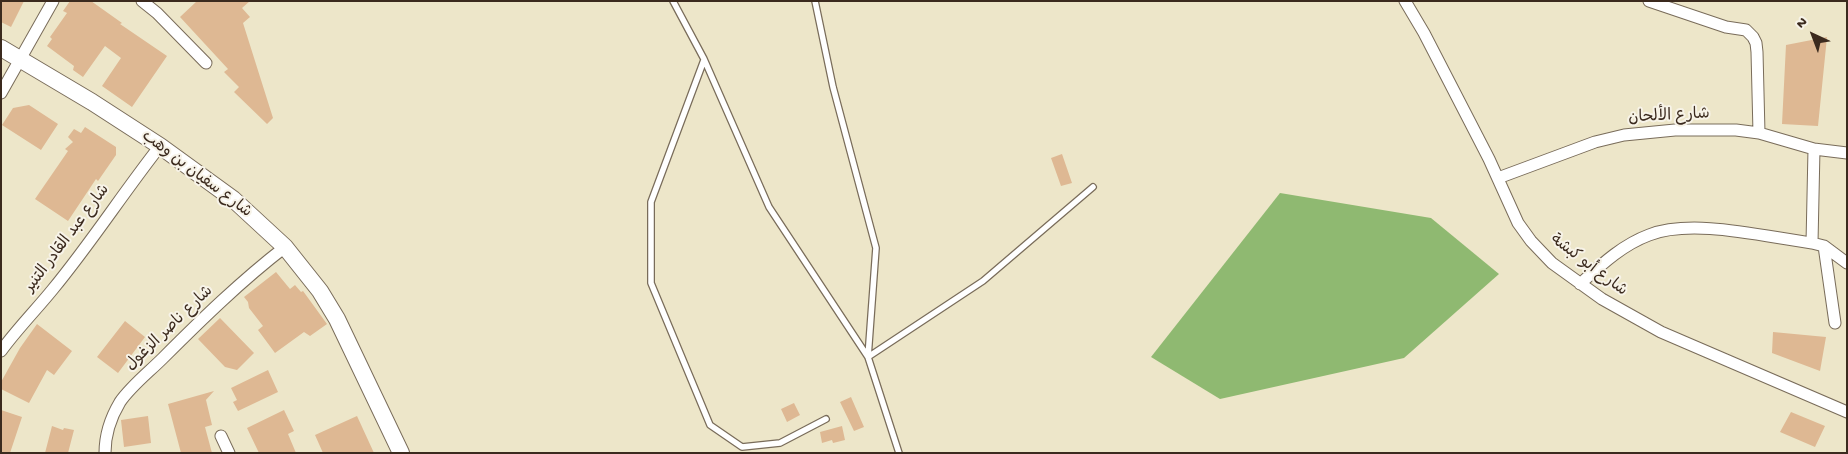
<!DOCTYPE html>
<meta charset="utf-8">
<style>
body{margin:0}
#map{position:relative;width:1848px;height:454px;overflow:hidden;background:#ede6c9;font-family:"Gochi Hand",sans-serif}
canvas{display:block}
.frame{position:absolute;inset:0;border:2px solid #3b2a1e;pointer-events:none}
.north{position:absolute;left:1788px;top:10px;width:50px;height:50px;-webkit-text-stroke:4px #f7f3e8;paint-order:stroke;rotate:317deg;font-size:14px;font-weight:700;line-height:20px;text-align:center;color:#3b2a1e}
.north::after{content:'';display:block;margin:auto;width:18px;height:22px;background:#3b2a1e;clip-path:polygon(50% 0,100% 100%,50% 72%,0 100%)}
</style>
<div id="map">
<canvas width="1848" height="454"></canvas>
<div class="frame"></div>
<div class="north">N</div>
</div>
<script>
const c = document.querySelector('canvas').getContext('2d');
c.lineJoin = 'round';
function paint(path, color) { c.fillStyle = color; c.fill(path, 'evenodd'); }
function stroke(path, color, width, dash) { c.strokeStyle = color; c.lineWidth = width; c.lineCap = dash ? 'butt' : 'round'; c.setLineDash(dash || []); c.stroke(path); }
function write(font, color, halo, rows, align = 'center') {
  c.font = font + ' "Gochi Hand","Playpen Sans Arabic",sans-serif'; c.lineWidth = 4; c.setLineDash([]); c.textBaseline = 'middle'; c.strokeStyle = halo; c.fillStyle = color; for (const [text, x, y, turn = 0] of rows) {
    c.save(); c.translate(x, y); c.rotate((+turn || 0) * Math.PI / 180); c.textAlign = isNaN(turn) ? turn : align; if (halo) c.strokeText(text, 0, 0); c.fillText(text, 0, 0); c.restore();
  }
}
const forest = new Path2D(`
 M1280,193L1431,218L1499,274L1404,358L1220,399L1151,357Z`);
const building = new Path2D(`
 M1,1H24L11,27L1,22Z
 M70,1H91L122,23L120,24L167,56L132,107L102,86L121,58L105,46L83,77L73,70L74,66L47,46L52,39L50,37L67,13L63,11Z
 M197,1H250L242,8L250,17L243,23L273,118L267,124L234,92L239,87L224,72L228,69L180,17Z
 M1827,37L1818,126L1782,124L1786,45Z
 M29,105L58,124L41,150L2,125L13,108Z
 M85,127L116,147V155L98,181L96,179L68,221L35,199L68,151L65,149L73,142L68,137L74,129L81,133Z
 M1062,154L1072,183L1061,186L1051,158Z
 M276,272L290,289L295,285L301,292L303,291L327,324L310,336L304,332L275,353L258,330L263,326L249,308L248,302L244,297Z
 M220,318L254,353L237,370L225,367L198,339Z
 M125,321L145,337L118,373L97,357Z
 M37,324L72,351L54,375L47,370L29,403L1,389V382L20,348Z
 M1773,332L1826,337L1820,371L1772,353Z
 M268,370L278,392L238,411L233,402L237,400L231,388Z
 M214,391L205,401L206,400L212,425L205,427L212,453H181L168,404Z
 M851,397L864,427L854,431L840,402Z
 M794,403L800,415L787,422L781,409Z
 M1,410L22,417L10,453H1Z
 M284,410L294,431L288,434L296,453H259L247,428Z
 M1791,412L1825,426L1815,447L1780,432Z
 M148,416L151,443L124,447L121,420Z
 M357,416L374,453H323L315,435Z
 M52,426L63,430L64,428L74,430L68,453H45Z
 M842,426L845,440L833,443L832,440L822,443L820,432Z`);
const lane = new Path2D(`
 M673,1L704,59L769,207L868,357L899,453
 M815,1L833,87L876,248L868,357
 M704,60L651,202V283L710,425L742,447L780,443L826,419
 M868,357L983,281L1093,187`);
const street = new Path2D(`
 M142,1L157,13L206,63
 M1405,1L1424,33L1489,159L1518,223L1531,241L1552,263L1602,299L1661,332L1847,412
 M1649,1L1726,27L1746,30L1753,37L1756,43L1757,52L1759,133
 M1,93L53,1
 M1498,178L1595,142L1624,135L1675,130H1736L1759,133L1814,149L1847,153
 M1812,243L1814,149
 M1824,246L1835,323
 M1580,284C1601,265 1622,245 1649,235C1693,218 1765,237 1812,243L1824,246L1847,263
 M1,351C17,329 36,310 53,289C91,243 123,193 160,146
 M221,436L229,453
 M105,453C105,435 111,417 120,402C131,386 149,372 163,358C202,319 241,281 285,247`);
const secondary = new Path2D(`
 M1,48L92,102L160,146L233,199L285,247L320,291L337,319L401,453`);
const streetNames = [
 ["شارع الألحان",1669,117,-3],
 ["شارع سفيان بن وهب",196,175,37],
 ["شارع عبد القادر التنير",68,239,-53],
 ["شارع أبو كبشة",1588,266,37],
 ["شارع ناصر الزغول",170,329,-44]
];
paint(forest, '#8fb971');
paint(building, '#deb893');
stroke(lane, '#796c5a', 8);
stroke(street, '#796c5a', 13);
stroke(secondary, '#796c5a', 18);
stroke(lane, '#fff', 5.5);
stroke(street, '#fff', 11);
stroke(secondary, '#fff', 16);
write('16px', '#3b2a1e', '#f7f3e8', streetNames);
</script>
